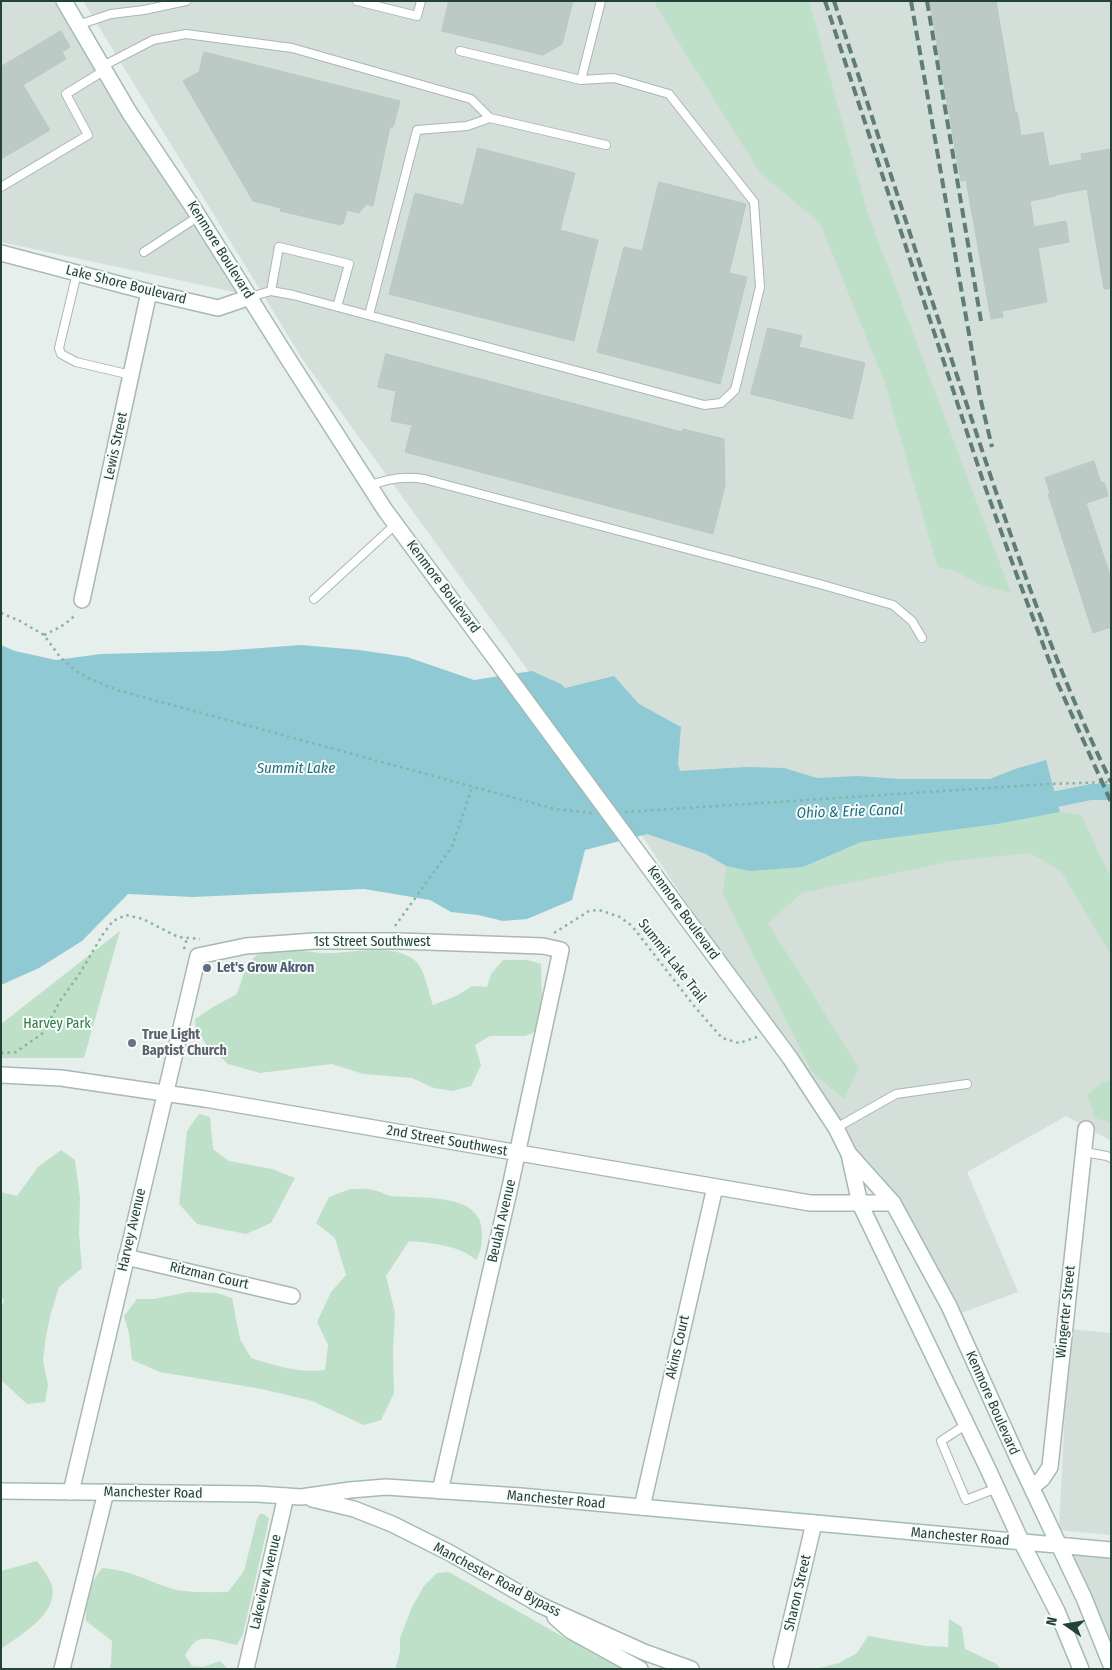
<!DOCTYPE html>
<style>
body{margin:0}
#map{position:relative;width:1112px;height:1670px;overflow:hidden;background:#e6efeb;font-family:"Fira Sans Condensed",sans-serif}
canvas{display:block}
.frame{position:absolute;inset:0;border:2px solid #24423a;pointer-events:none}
.north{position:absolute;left:1042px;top:1600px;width:50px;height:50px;-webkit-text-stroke:4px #f7fbf9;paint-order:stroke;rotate:283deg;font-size:14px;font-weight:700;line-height:20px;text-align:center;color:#24423a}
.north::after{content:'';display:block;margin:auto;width:18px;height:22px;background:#24423a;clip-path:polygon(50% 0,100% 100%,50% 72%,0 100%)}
</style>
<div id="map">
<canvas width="1112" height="1670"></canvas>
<div class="frame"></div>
<div class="north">N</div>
</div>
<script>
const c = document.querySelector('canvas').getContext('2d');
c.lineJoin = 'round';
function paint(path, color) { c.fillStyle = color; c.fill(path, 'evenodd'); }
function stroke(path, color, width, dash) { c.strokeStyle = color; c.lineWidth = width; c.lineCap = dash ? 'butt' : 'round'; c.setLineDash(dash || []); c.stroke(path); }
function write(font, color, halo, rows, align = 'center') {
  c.font = font + ' "Fira Sans Condensed",sans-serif'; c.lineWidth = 4; c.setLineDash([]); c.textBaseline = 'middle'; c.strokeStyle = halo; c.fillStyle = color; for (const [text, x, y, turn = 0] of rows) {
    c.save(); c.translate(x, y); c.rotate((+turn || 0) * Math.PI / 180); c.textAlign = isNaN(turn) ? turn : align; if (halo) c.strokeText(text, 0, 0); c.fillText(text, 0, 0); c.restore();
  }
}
const built = new Path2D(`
 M1,1H54L239,293L1,242Z
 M83,1H1111V1141L1066,1116L967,1172L1018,1292L961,1313L572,731L303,360Z
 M1069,1329L1111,1333V1535L1059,1530Z
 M1059,1546L1111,1550V1665Z`);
const green = new Path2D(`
 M655,1H809L867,211L1011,593L981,585L953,570L938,568L884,381L820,223L760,173L656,6Z
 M1060,812L1081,815L1111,878V955L1061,871L1030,853L952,861L802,893L768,923L859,1068L844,1099L812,1072L723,895L726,866L750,871L803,867L861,842L997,824Z
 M120,931L84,1058H1V1024Z
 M287,949C302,950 318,954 333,953C358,952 391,944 413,959C425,967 428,992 433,1005L456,996L472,986L487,987L491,974L503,960H528L541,964L542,999L535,1032L525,1036H490L475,1045L481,1065L471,1086L452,1091L434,1088L412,1078L363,1074L332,1064L260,1073L228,1064L206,1044L196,1030L195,1019L213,1007L237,994L246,967L256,955Z
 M1111,1080V1123L1095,1118L1087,1095L1103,1082Z
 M199,1114L210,1117L213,1149L229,1161L272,1169L295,1178L271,1223L246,1234L197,1224L179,1204L187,1131Z
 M61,1150L75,1160L80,1198L79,1233L82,1268L59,1287L51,1313L46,1336L43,1361L48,1385L45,1402L27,1404L1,1380V1308L4,1301L1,1294V1192L17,1196L38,1167Z
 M350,1189C358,1189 367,1188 373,1190C380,1191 385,1195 391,1196C420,1199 484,1191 482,1235C482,1245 481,1251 476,1260C459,1245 431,1243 409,1241L386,1276L395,1313L393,1351L394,1393L381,1420L364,1425L312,1401L262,1389L160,1372L132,1360L129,1334L124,1316L137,1299H154L188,1292L217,1293L232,1298L240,1339L251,1358C276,1366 298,1373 325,1370L328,1345L317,1322L331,1292L346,1275L335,1238L316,1223L329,1197Z
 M260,1514H264L269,1518L267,1529L243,1634L237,1645C225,1643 204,1634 195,1642C191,1645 188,1651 185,1655L192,1666L203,1667L220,1661L228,1669H109L111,1663L112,1641L86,1621C86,1595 88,1588 102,1568C133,1570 150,1583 177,1590C193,1593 212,1592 228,1592L244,1571L257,1519Z
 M37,1561C42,1568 49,1577 52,1585C59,1614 20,1635 1,1649V1571Z
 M449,1572L595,1655L624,1669H395L400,1652V1638L412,1607L424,1586L437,1573Z
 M949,1619L962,1627L965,1649L997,1664L1000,1669H815L839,1663L857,1653L868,1636L926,1646L948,1647Z`);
const water = new Path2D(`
 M1,645L15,651L56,660L101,654L221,651L301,645L359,650L407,657L474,680L532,671L561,684L565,688L614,676L639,704L681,727L678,764L680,771L746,767L784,768L817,778L858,776L901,779H990L1015,769L1046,760L1060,812L997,824L861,842L803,867L778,869L750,871L726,866L706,854L647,834L585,850L572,900L527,919L503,921L478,915L451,912L430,900L364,889L193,897L128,894L82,941L39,968L1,985Z`);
const canal = new Path2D(`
 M1037,803L1091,792H1111`);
const building = new Path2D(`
 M449,1H573L562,44L543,55L442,31Z
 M930,1H996L1015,112H1017L1021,136L1043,132L1049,166L1082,160L1081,154L1111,149V289H1104L1087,189L1055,195L1056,196L1030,201L1034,227L1066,221L1069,242L1038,248L1047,302L1002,311L1003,317L991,319L966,180L961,181L953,137Z
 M61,31L70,47L62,52L66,59L23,85L50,130L1,159V67Z
 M204,52L400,101L393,127H390L373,206L366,204L359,213L347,210L343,224L341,223V225L280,211L281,208L253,201L183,81L199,72Z
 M478,148L575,173L560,230L598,240L574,341L389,294L415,193L463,205Z
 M659,182L746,204L729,273L747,277L720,384L597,352L624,247L642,251Z
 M768,328L802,336L799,347L865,363L852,419L751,394Z
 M386,354L682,432L683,429L724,439L725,486L713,534L405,452L412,425L391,421L396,391L378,387Z
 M1094,461L1101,483L1104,482L1108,496L1086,503L1111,578V627L1093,633L1048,494L1050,493L1045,478Z`);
const path = new Path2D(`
 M1,613L20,621L44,635L60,657L76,671L90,679L117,690L555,809L592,813
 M44,635C57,629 67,624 76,614
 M625,812L1049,784L1111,782
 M395,926L452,847L472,787
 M554,933L589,911L599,910L620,917L632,926L695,1007L722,1038L739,1043L757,1037
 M184,949L187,938
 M1,1053L16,1052L43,1033L60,1001L80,973L103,934L113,921L126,915L143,919L178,937L200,939`);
const service = new Path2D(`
 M357,1L417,16L421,1
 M78,25L111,14L144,10L186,1
 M103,66L153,40L186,34L292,48L471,99L490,118L606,145
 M581,80L601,1
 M1,187L88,135L66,94L105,70
 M144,252L199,216
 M77,273L59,348L61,354L76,362L131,375
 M271,291L279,247L349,264L337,307
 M250,297L271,291L293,295L704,405L721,403L735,390L760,287L754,202L669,94L614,78L581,80L460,51
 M369,315L417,130L467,126L490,118
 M370,486C388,478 404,476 424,479L823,585L893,605L912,621L922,638
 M314,599L396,524
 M836,1128L896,1094L967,1084
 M1084,1152L1107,1156L1111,1158
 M967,1424L941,1441L966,1500L997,1488`);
const minor = new Path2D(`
 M82,600L149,292
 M1,1075L61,1078L205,1099L810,1203H893
 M126,1257L292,1296
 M1032,1487L1042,1479L1050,1467L1086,1129
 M71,1492L198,956L246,946L314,941H399L543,946L561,950L510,1187L440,1491
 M642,1507L715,1187
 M781,1663L814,1523
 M62,1669L106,1492
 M246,1669L286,1496`);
const secondary = new Path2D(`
 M64,1L129,112L192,206L285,354L385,510L488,649
 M1,253L149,292L218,308L250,297
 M698,934L790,1058L836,1128L849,1154L860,1204L987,1467L1022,1543L1057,1611L1081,1669
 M850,1155L893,1203L949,1306L1019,1461L1084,1598L1111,1665
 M1,1491L257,1494L301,1497L350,1490L386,1487L520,1496L1111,1550
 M312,1499L354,1509L392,1524L450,1553L540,1605L644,1652L691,1669
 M555,1617L571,1631L640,1669`);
const rail = new Path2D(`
 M825,1L983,481L1016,573L1058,684L1111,802
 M834,1C880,140 924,279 971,417C1012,541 1054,665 1111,782
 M911,1L980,397L992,447
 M927,1L981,321`);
const secondaryBridge = new Path2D(`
 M488,649L698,934`);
const markers = [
 [207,968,5,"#5c6f8a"],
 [132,1043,5,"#6b7280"]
];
const streetNames = [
 ["Kenmore Boulevard",220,250,58],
 ["Lake Shore Boulevard",126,285,14],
 ["Lewis Street",116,446,-78],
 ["Kenmore Boulevard",443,587,53],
 ["Kenmore Boulevard",683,913,54],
 ["1st Street Southwest",372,942],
 ["Summit Lake Trail",672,961,52],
 ["2nd Street Southwest",447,1141,10],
 ["Beulah Avenue",502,1221,-77],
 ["Harvey Avenue",132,1230,-77],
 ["Ritzman Court",209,1276,13],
 ["Wingerter Street",1066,1312,-84],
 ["Akins Court",678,1347,-77],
 ["Kenmore Boulevard",992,1403,66],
 ["Manchester Road",153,1493,1],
 ["Manchester Road",556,1500,5],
 ["Manchester Road",960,1537,5],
 ["Manchester Road Bypass",497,1580,28],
 ["Lakeview Avenue",266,1582,-77],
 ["Sharon Street",798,1593,-77]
];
const serviceNames = [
 ["Let's Grow Akron",217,968]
];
const parkNames = [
 ["Harvey Park",57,1024]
];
const worshipNames = [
 ["True Light",142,1035],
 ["Baptist Church",142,1051]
];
const waterNames = [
 ["Summit Lake",296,769],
 ["Ohio & Erie Canal",850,812,-2]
];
paint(built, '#d4dfda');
paint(green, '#bfe0c8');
paint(water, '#8ec9d4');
stroke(canal, '#8ec9d4', 16);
paint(building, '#bbcac4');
stroke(building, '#b8c9c2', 1);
stroke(service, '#a8b8b2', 10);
stroke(minor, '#a8b8b2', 18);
stroke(secondary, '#a4bbb3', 18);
stroke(path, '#86b3a5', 2.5, [2.5, 4]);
stroke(service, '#fff', 8);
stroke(minor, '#fff', 15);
stroke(secondary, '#fff', 15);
stroke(rail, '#5f7d75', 4, [10, 5]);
stroke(secondaryBridge, '#a4bbb3', 18, []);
stroke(secondaryBridge, '#fff', 15);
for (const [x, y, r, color] of markers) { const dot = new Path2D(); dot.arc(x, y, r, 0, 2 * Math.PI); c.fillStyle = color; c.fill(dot); stroke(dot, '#f7fbf9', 2); }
write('14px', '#24423a', '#f7fbf9', streetNames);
write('bold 14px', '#4e5e75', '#f7fbf9', serviceNames, 'left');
write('14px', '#2d7a4b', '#f7fbf9', parkNames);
write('bold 14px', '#5b616d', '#f7fbf9', worshipNames, 'left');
write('italic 15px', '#1c6f80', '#f7fbf9', waterNames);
</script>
